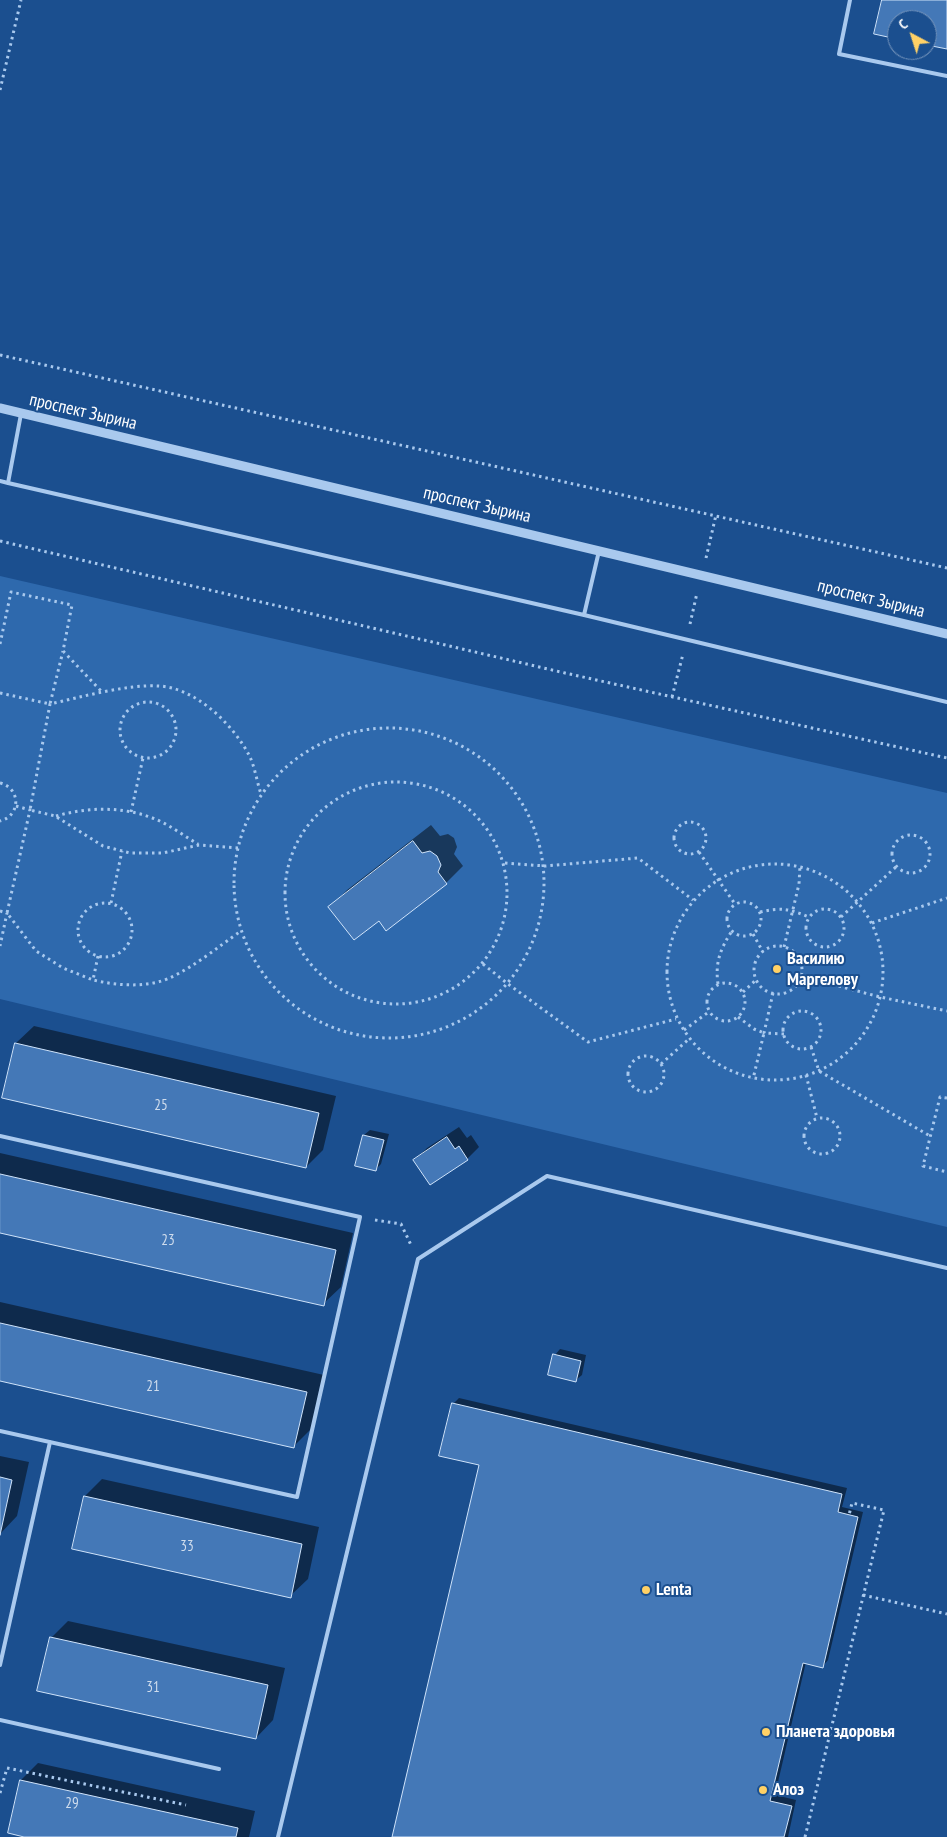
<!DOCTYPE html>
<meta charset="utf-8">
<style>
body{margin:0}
#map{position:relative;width:947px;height:1837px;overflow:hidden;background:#1b4f8f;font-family:"PT Sans Narrow",sans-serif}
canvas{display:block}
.north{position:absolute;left:887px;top:10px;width:50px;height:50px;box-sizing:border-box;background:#1b4f8f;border:1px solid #7695bc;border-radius:50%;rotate:320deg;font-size:14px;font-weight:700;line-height:20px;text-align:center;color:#fff}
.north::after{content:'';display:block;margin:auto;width:18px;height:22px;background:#ffd166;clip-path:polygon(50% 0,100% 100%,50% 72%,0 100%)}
</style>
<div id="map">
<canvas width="947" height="1837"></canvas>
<div class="north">С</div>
</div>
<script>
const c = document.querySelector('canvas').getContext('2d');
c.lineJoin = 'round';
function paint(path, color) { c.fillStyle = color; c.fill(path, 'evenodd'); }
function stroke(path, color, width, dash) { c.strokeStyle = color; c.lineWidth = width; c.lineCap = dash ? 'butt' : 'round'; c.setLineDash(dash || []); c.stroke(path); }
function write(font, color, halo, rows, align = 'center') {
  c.font = font + ' "PT Sans Narrow",sans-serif'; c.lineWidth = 4; c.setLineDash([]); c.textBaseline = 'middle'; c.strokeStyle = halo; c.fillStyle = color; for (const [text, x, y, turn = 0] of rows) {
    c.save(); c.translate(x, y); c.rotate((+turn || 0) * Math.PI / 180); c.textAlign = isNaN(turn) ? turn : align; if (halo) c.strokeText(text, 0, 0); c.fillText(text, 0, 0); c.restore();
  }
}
const green = new Path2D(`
 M0,576L947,793V1227L0,999Z`);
const shadow = new Path2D(`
 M431,825L440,836L448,834L454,838L457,847L454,854L463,866L446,883L379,919L330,908L347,890Z
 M34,1026L336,1096L323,1150L306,1167L4,1097L16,1043Z
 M459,1127L467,1138L471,1135L479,1147L467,1159L431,1183L415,1160L427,1148Z
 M370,1130L389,1134L381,1164L375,1170L364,1135Z
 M0,1153L353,1233L341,1287L323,1304L0,1231Z
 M0,1302L324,1375L311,1429L293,1447L0,1380Z
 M560,1349L586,1355L582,1375L576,1380L555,1355Z
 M459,1398L847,1488L842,1507L863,1512L828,1660L823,1666L806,1662L775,1795L796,1800L788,1837H393L481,1464L453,1404Z
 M0,1456L29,1462L17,1516L0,1534Z
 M102,1479L319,1527L308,1579L290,1596L85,1496Z
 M68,1621L285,1668L273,1720L256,1738L51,1638Z
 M38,1763L255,1811L249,1837H30L21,1780Z`);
const building = new Path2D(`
 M882,0H947V49L927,45V20H897V39L874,34Z
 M413,841L422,853L430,851L437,856L441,865L438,872L447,884L386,931L379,921L354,940L328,907Z
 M15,1043L319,1113L306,1168L2,1098Z
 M363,1135L384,1140L376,1171L355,1166Z
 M447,1137L455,1149L459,1146L468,1160L430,1185L413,1160Z
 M0,1174L336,1250L324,1306L0,1233Z
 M0,1323L307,1392L294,1448L0,1381Z
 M553,1354L581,1361L576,1382L548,1375Z
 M452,1403L842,1494L838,1512L858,1517L823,1668L803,1663L770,1801L792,1806L784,1837H392L479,1465L439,1456Z
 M0,1477L12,1480L0,1535Z
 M84,1496L302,1544L291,1598L72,1549Z
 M50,1637L268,1685L256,1739L37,1691Z
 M20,1780L238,1828L236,1837H24L8,1833Z`);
const path = new Path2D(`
 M0,90L21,0
 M0,355L947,568
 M0,541L565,673L947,758
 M706,558L716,515
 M690,624L697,593
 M0,644L11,592L72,605L63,651L102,692
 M0,693L50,704L63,651
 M672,697L683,654
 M120 730a28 28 0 1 1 56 0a28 28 0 1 1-56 0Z
 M234 883a155 155 0 1 1 310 0a155 155 0 1 1-310 0Z
 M285 893a111 111 0 1 1 222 0a111 111 0 1 1-222 0Z
 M0,783C21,788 21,816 0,821
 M16,806L30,810L7,913L36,951L63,968L93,980
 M131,812L143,758
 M56,816C88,807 123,806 155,819C170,825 184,836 198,844
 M674 838a16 16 0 1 1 32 0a16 16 0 1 1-32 0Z
 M892 854a19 19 0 1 1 38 0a19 19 0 1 1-38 0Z
 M238,848L199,845L163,853H130L103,846L55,816L30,810L50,704C81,697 128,684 159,686C196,688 234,725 250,757C255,768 257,782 261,794
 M699,852L735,904
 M505,863L545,866L638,858L693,900
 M667 972a108 108 0 1 1 216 0a108 108 0 1 1-216 0Z
 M727 919a17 17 0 1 1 34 0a17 17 0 1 1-34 0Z
 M111,903L122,851
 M78 930a27 27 0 1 1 54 0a27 27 0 1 1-54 0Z
 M806 928a19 19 0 1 1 38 0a19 19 0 1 1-38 0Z
 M0,911L7,913L0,946
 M760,912C782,907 789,909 809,917
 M841,917L897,866
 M872,923L947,898
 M753,934L763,952
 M754 970a24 24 0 1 1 48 0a24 24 0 1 1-48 0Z
 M784,947L799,884L800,866
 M98,956L93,980C115,985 136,987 158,982C183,976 219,946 241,931
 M483,964L508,984L588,1042L676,1019
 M801,976L880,997L947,1011
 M707 1002a19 19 0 1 1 38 0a19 19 0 1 1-38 0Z
 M718,984C715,963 720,949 732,931
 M743,992L757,979
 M773,993L764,1033L784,1034
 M783 1030a19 19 0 1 1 38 0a19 19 0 1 1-38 0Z
 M738,1017L754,1029L764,1033L753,1079
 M684,1030L710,1011
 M811,1047L819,1071L930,1136
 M628 1074a18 18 0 1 1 36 0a18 18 0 1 1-36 0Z
 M661,1064L690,1038
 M806,1075L817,1118
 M947,1098L940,1097L923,1166L947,1172
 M804 1136a18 18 0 1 1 36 0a18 18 0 1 1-36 0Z
 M375,1220L401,1224L411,1245
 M863,1595L947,1614
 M0,1793L7,1768L186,1805
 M805,1837L884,1510L852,1503L849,1515`);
const service = new Path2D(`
 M850,0L839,54L947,76
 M21,414L8,483L584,615L947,702
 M0,481L8,483
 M584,615L599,551
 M0,1136L360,1217L297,1497L0,1431
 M0,1665L50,1442
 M0,1720L219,1769
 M278,1837L418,1259L547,1176L947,1268`);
const tertiary = new Path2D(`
 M0,408L947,634`);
const markers = [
 [777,969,5,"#ffd166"],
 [646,1590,5,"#ffd166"],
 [766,1732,5,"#ffd166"],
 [763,1790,5,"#ffd166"]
];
const numberNames = [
 ["25",161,1106],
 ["23",168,1241],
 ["21",153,1387],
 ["33",187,1547],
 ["31",153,1688],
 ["29",72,1804]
];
const streetNames = [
 ["проспект Зырина",83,412,13],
 ["проспект Зырина",477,505,13],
 ["проспект Зырина",871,599,14]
];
const poiNames = [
 ["Василию",787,959],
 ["Маргелову",787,980],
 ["Lenta",656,1590],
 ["Планета здоровья",776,1732],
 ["Алоэ",773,1790]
];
paint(green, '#2e69ad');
paint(shadow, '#0007');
paint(building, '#4478b7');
stroke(building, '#cfe3fa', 1);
stroke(path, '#a9c9ee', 3, [2.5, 4]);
stroke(service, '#a9c9ee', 4);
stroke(tertiary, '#a9c9ee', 9);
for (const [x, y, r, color] of markers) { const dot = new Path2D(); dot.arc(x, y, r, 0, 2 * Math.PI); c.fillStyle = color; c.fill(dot); stroke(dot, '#1b4f8f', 2); }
write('15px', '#d0dded', null, numberNames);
write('18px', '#fff', '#1b4f8f', streetNames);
write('bold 18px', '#fff', '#1b4f8f', poiNames, 'left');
</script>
